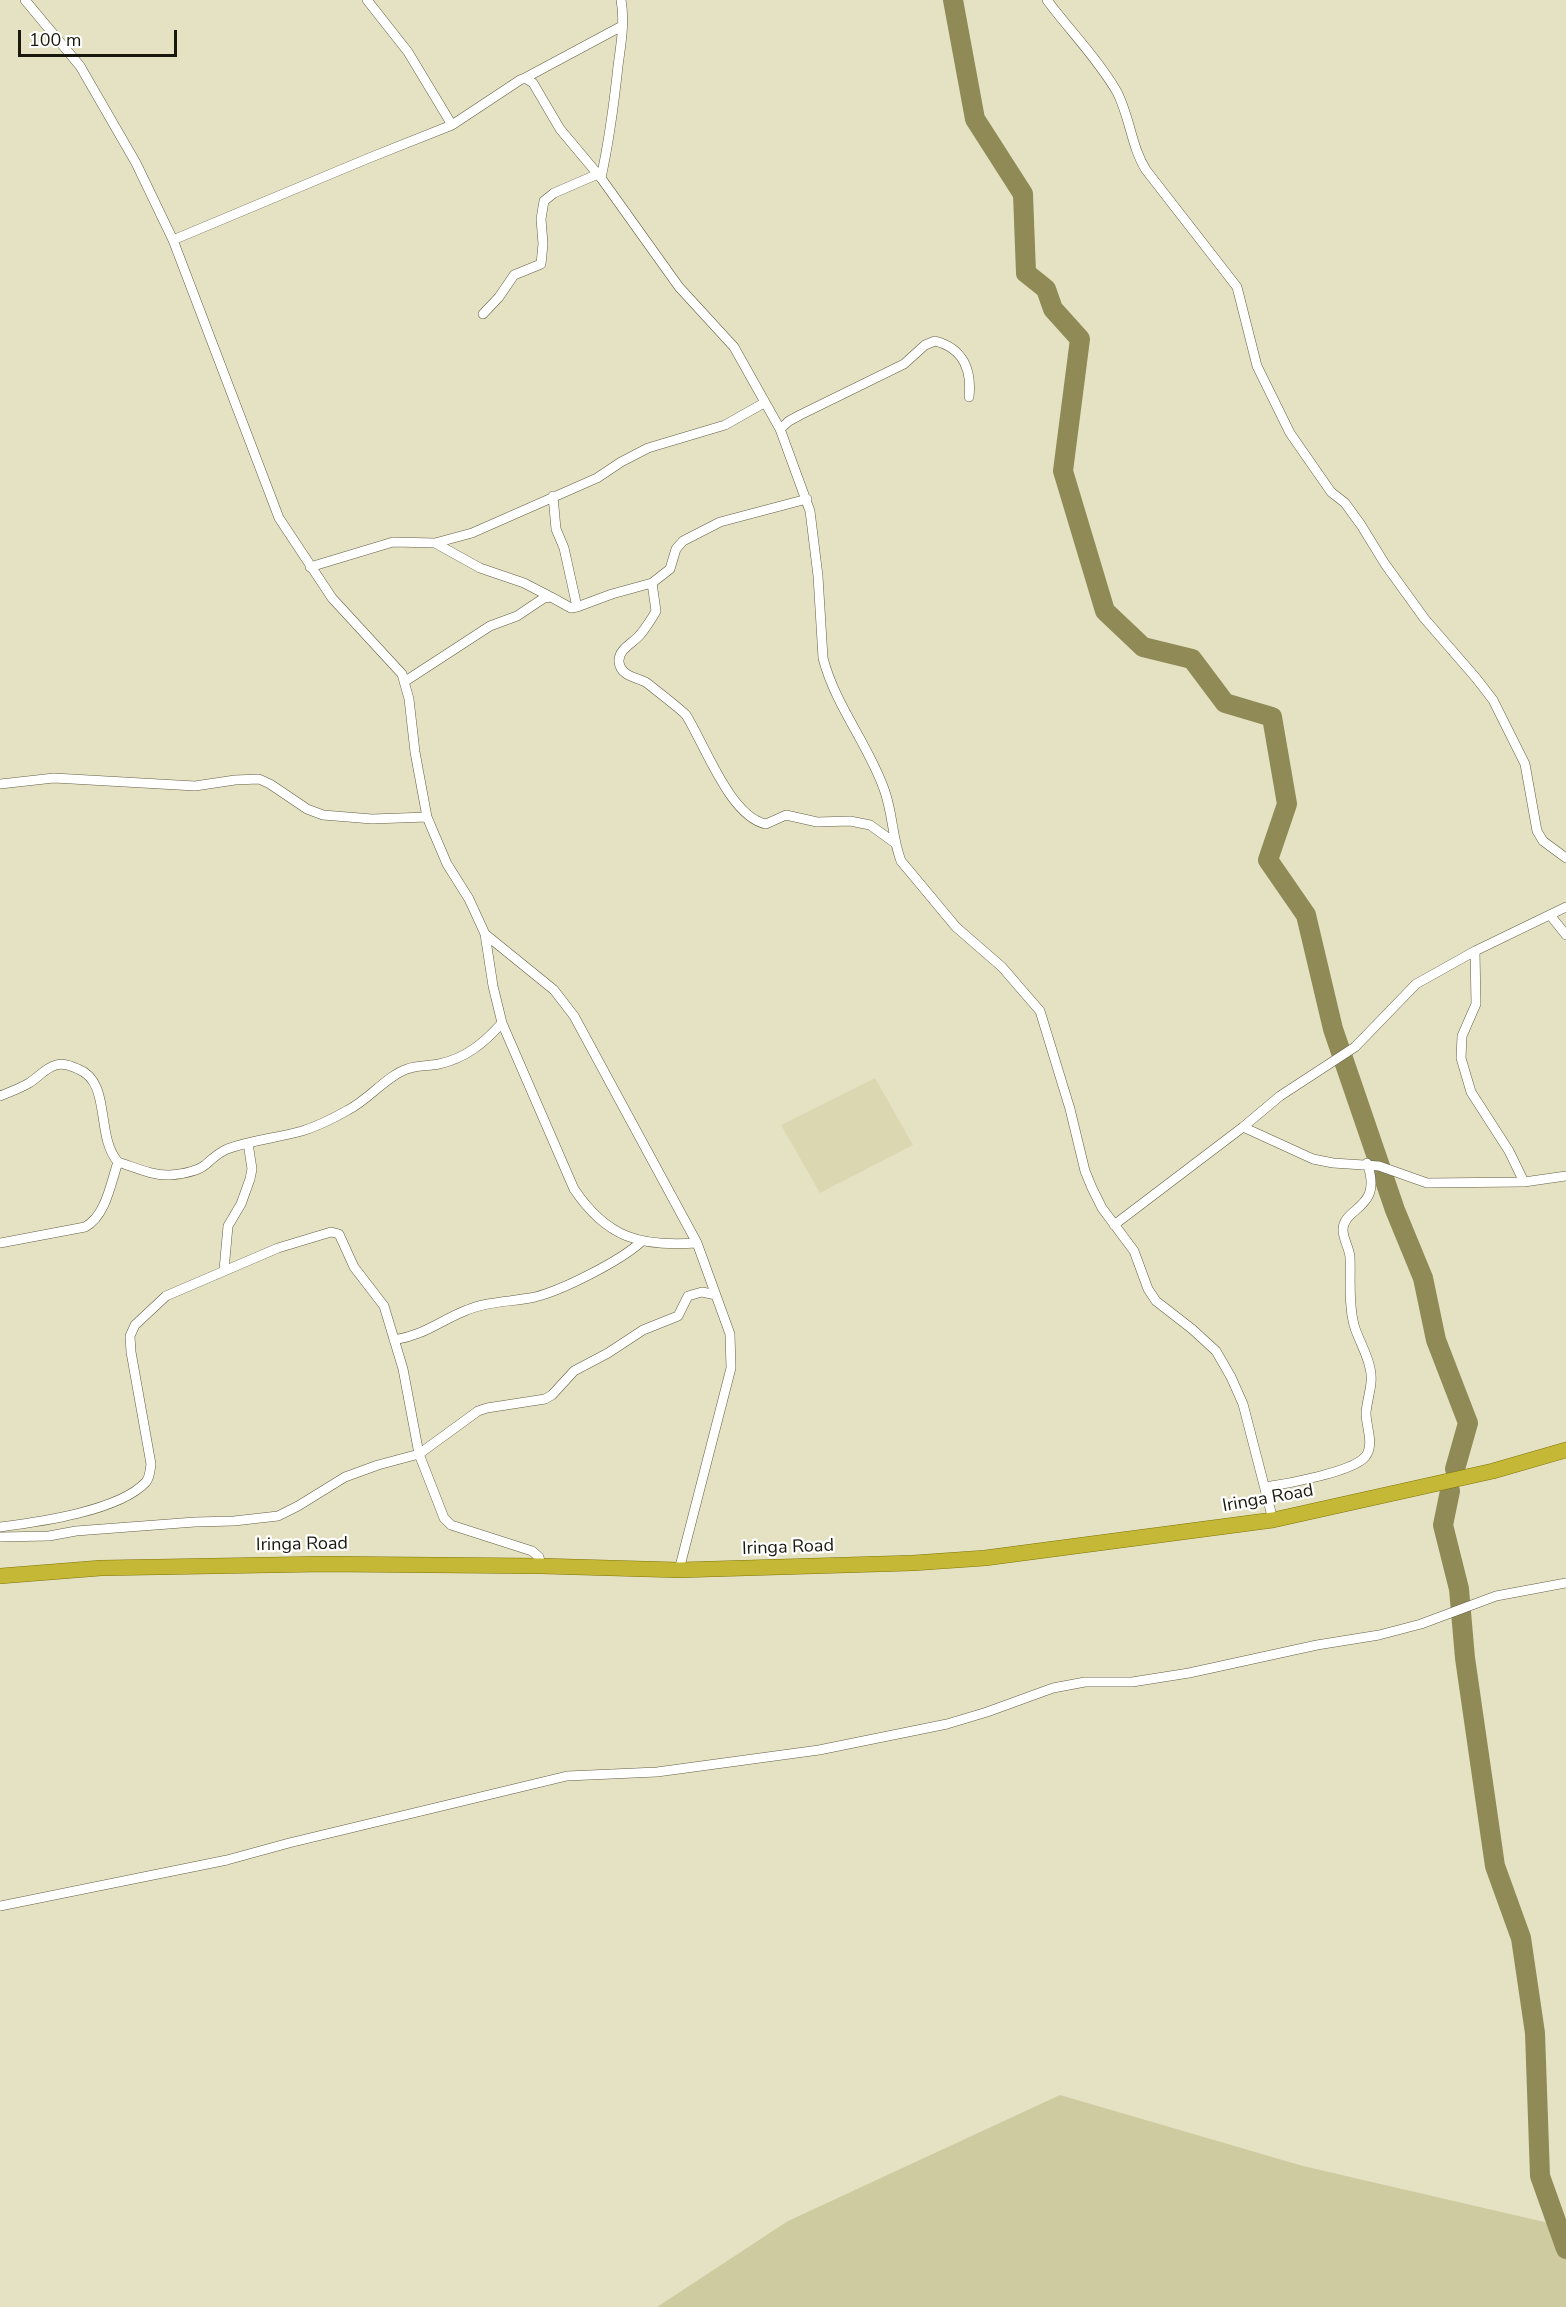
<!DOCTYPE html>
<style>
body{margin:0}
#map{position:relative;width:1566px;height:2307px;overflow:hidden;background:#e5e2c3;font-family:"Nunito Sans",sans-serif}
canvas{display:block}
.scale{position:absolute;left:18px;top:30px;width:159px;height:27px;box-sizing:border-box;border:3px solid #1a190d;border-top:0;padding-left:8px;font-size:18px;line-height:21px;white-space:nowrap;color:#1a190d;-webkit-text-stroke:4px #fff;paint-order:stroke}
</style>
<div id="map">
<canvas width="1566" height="2307"></canvas>
<div class="scale">100 m</div>
</div>
<script>
const c = document.querySelector('canvas').getContext('2d');
c.lineJoin = 'round';
function paint(path, color) { c.fillStyle = color; c.fill(path, 'evenodd'); }
function stroke(path, color, width, dash) { c.strokeStyle = color; c.lineWidth = width; c.lineCap = dash ? 'butt' : 'round'; c.setLineDash(dash || []); c.stroke(path); }
function write(font, color, halo, rows, align = 'center') {
  c.font = font + ' "Nunito Sans",sans-serif'; c.lineWidth = 4.5; c.setLineDash([]); c.textBaseline = 'middle'; c.strokeStyle = halo; c.fillStyle = color; for (const [text, x, y, turn = 0] of rows) {
    c.save(); c.translate(x, y); c.rotate((+turn || 0) * Math.PI / 180); c.textAlign = isNaN(turn) ? turn : align; if (halo) c.strokeText(text, 0, 0); c.fillText(text, 0, 0); c.restore();
  }
}
const built = new Path2D(`
 M875,1078L913,1145L820,1193L781,1125Z`);
const green = new Path2D(`
 M1060,2095L1303,2166L1566,2227V2307H657L788,2221Z`);
const river = new Path2D(`
 M953,0L975,119L1023,194L1026,273L1046,289L1053,309L1080,339L1063,471L1105,611L1143,647L1192,659L1225,703L1272,717L1287,804L1268,860L1306,915L1333,1029L1395,1210L1423,1278L1436,1340L1468,1423L1455,1469
 M1450,1491L1443,1525L1459,1589L1465,1658L1495,1866L1521,1938L1535,2033L1540,2176L1566,2249`);
const minor = new Path2D(`
 M25,0L80,66L136,163L173,240L279,518L332,598L402,674L409,699L415,752L427,817L447,864L469,899L485,934L493,986L502,1023L574,1189C607,1238 640,1247 697,1243
 M367,0L408,52L452,125
 M1047,0C1070,31 1098,59 1117,92C1130,117 1131,146 1146,170L1237,287L1257,366L1290,433L1331,492L1345,503L1361,525L1385,564L1424,618L1476,678L1493,700L1525,764L1537,831L1543,841L1566,858
 M525,78L622,26
 M601,178C609,141 614,104 618,66C621,44 625,21 621,0
 M173,240L369,158L452,125L520,80L525,78L533,83L560,129L601,178L679,287L734,347L780,429L810,511L818,576L823,658C835,705 868,744 884,789C893,813 892,838 901,861L956,927L1002,967L1040,1011L1070,1109L1085,1171L1092,1188L1102,1208L1134,1251L1148,1289L1156,1301L1192,1329L1216,1351L1231,1377L1243,1404L1273,1520
 M483,314L499,297L514,275L541,264L543,244L541,219L544,201L554,193L598,174
 M780,429L789,421L800,415L904,364L925,345L935,341C963,348 972,370 969,397
 M553,496L556,529L564,548L577,607
 M435,543L480,568L524,583L549,596
 M310,567L393,542L435,543L472,533L597,478L621,462L648,448L725,425L764,403
 M652,583L656,611C653,617 643,632 638,637C631,644 618,650 619,662C621,677 637,677 647,683C652,687 683,711 686,715C704,743 730,817 766,824L786,815L817,822L850,821L870,825L895,843
 M404,682L490,626L517,616L544,598L551,597L571,608L577,607L612,594L652,583L670,569L676,549L683,541L720,522L807,499
 M0,784L54,778L195,786L235,780L259,779L270,784L307,809L323,815L372,819L427,817
 M1550,915L1566,935
 M485,934L554,990L574,1016L697,1243L730,1334L731,1368L679,1570
 M1475,951L1476,1004L1462,1036L1461,1058L1471,1092L1509,1151L1524,1182
 M0,1096C10,1092 21,1088 29,1083C39,1077 45,1068 56,1065C64,1063 71,1066 78,1069C112,1082 95,1136 118,1162C134,1167 153,1176 170,1175C182,1174 196,1172 205,1165C212,1159 218,1153 227,1149C252,1140 277,1138 302,1131C318,1126 334,1118 348,1110C368,1100 388,1075 407,1069C417,1065 429,1066 439,1064C466,1058 484,1043 502,1023
 M1243,1127L1313,1159L1333,1163L1379,1166L1427,1183L1524,1182L1566,1176
 M1114,1225L1243,1127L1280,1096L1355,1047L1416,984L1475,951L1566,907
 M0,1243L85,1227C106,1216 111,1182 118,1162
 M224,1270L228,1226L241,1204L250,1179L252,1169L248,1143
 M394,1340C425,1335 439,1321 467,1310C488,1301 512,1302 535,1297C563,1290 620,1261 641,1242
 M1265,1487C1286,1484 1352,1472 1365,1457C1375,1445 1366,1427 1366,1413C1367,1398 1374,1383 1370,1368C1367,1353 1358,1339 1354,1325C1348,1302 1351,1279 1350,1257C1349,1247 1343,1239 1343,1230C1343,1206 1384,1210 1367,1163
 M0,1527C39,1522 119,1511 146,1482C150,1477 150,1470 151,1464L131,1352L130,1336L135,1325L166,1296L278,1248L331,1232L339,1234L354,1267L384,1306L403,1369L419,1454L444,1518L451,1525L532,1551L539,1557L541,1566
 M0,1537L49,1536L76,1531L195,1522L234,1521L278,1516L298,1506L345,1477L378,1465L419,1454L478,1411L487,1408L545,1399L552,1395L574,1371L608,1353L643,1330L678,1316L688,1296L702,1292L716,1295
 M0,1906L227,1860L289,1843L567,1776L657,1772L819,1750L947,1724L987,1712L1053,1688L1085,1682H1132L1189,1673L1317,1645L1379,1635L1421,1624L1496,1596L1566,1583`);
const trunk = new Path2D(`
 M0,1576L101,1568L325,1564L541,1566L679,1570L913,1563L985,1558L1273,1520L1493,1471L1566,1450`);
const streetNames = [
 ["Iringa Road",1268,1499,-10],
 ["Iringa Road",302,1545,-1],
 ["Iringa Road",788,1548,-2]
];
paint(built, '#dbd7b1');
paint(green, '#cfcba1');
stroke(river, '#8f8a56', 20);
stroke(minor, '#625f43', 10);
stroke(trunk, '#7f7507', 16);
stroke(minor, '#fff', 9);
stroke(trunk, '#c4b836', 15);
write('18px', '#1a190d', '#fff', streetNames);
</script>
